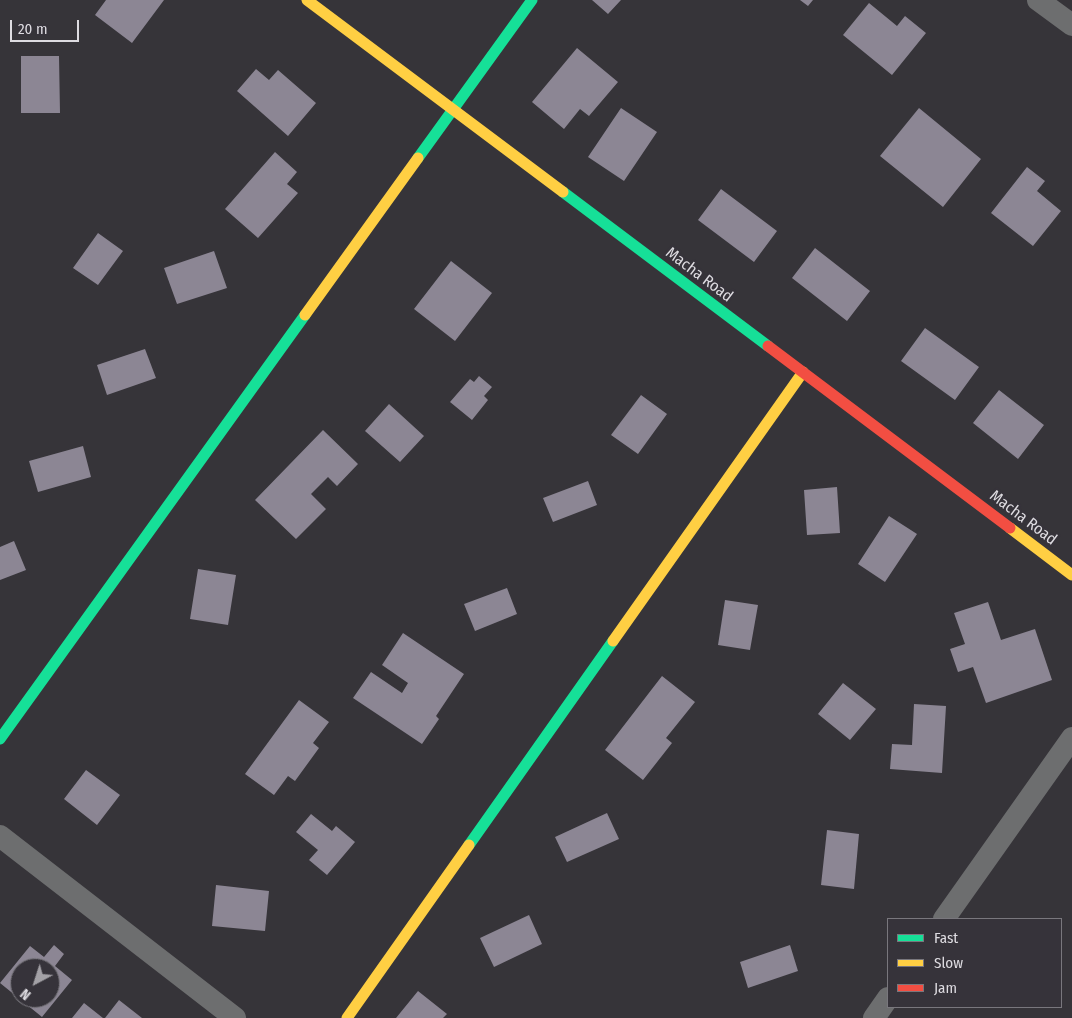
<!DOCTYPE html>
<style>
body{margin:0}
#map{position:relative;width:1072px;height:1018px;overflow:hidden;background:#363439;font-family:"Fira Sans Condensed",sans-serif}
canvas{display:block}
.legend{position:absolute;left:887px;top:918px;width:175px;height:90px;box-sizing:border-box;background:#36333a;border:1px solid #79777d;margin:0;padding:6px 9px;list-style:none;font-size:15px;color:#dedce1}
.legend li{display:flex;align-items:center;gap:10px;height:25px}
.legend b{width:25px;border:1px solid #79777d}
.north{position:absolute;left:10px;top:958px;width:50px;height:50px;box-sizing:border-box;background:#36333a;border:1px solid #79777d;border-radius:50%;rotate:220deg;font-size:14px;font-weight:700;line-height:20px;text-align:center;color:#dedce1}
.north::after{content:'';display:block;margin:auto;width:18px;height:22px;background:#a3a1a6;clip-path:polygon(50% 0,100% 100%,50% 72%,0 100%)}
.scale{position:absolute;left:10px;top:20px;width:69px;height:22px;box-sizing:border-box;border:2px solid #dedce1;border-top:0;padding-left:6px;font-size:15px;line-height:18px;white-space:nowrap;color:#dedce1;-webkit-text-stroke:4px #36333a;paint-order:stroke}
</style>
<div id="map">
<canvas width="1072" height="1018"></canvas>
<ul class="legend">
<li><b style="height:6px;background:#16e098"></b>Fast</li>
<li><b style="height:6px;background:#ffcf43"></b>Slow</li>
<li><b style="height:6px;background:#f24e42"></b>Jam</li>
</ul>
<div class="north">N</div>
<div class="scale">20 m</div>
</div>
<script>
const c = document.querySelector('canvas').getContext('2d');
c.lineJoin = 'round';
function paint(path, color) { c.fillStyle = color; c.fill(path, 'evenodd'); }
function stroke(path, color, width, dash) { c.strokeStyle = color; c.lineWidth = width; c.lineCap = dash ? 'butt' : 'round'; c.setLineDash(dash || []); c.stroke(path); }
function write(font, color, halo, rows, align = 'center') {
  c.font = font + ' "Fira Sans Condensed",sans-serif'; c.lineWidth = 5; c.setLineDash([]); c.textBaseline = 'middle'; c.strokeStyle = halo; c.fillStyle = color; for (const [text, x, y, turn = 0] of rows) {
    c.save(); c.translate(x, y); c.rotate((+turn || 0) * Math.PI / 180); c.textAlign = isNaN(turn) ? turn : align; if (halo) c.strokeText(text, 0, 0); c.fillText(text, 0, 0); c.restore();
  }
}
const building = new Path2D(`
 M106,0H164L132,43L95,15Z
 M592,0H621L608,14Z
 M800,0H813L808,6Z
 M869,3L897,26L905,16L926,33L892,75L843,35Z
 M577,48L618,82L589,116L580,109L564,129L532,102Z
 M21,56H59L60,113H21Z
 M256,69L269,80L278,70L316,103L288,136L237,91Z
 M621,108L657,132L624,181L588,157Z
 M919,108L981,159L943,207L880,156Z
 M275,152L297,172L287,184L298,193L258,238L225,209Z
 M1027,167L1045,181L1037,191L1061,211L1033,246L991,213Z
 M721,189L777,231L754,262L698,220Z
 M98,233L123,251L98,285L73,268Z
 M815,248L870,291L847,321L792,278Z
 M214,251L227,288L177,304L164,268Z
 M451,261L492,293L455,341L414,309Z
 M925,328L979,367L955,400L901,361Z
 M145,349L156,378L107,395L97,365Z
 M479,376L492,387L484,396L488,400L472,420L450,402L470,379L474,382Z
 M999,390L1044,425L1018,459L973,423Z
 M641,395L667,414L638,454L611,435Z
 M389,404L424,436L400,462L365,431Z
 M323,430L358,464L337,486L328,477L311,494L326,509L296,539L255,500Z
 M83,446L91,477L38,492L29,461Z
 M588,481L597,505L553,522L543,498Z
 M837,487L840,533L807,535L804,490Z
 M889,516L917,534L885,582L858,564Z
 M14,541L26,570L0,580V547Z
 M198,569L236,575L228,625L190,619Z
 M507,588L517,614L475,631L464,604Z
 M725,600L758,605L750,650L718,645Z
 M988,602L1001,640L1035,629L1052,680L986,703L973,667L958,672L950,649L965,644L954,613Z
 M403,633L464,674L436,716L439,719L422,744L353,698L371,672L402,693L408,683L382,665Z
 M662,676L695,702L666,738L672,743L643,780L605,750Z
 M843,683L876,709L850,740L818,714Z
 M299,700L329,722L313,743L319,748L295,781L288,776L274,795L245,774Z
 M914,704L946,706L942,773L890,769L892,744L912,745Z
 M86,770L120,795L97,825L64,799Z
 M607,813L619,839L567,862L555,837Z
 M311,814L332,831L336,826L355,842L327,875L309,860L318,850L296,832Z
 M827,830L859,834L854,889L821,885Z
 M216,885L269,891L265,931L212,926Z
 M529,915L542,944L494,967L480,938Z
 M54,945L64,954L55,966L72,980L42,1017L0,983L30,946L44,957ZM20,968H50V998H20Z
 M790,945L798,971L748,988L740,962Z
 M418,991L447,1014L443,1018H396Z
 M119,1000L142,1018H105Z
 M84,1003L103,1018H72Z`);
const street = new Path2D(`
 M1038,0L1072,25
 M0,836L235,1018
 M944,919L1072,738
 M874,1018L888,998`);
const fast = new Path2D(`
 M418,158L532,0
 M563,192L768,346
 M0,739L305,315
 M469,845L613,641`);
const slow = new Path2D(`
 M307,0L563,192
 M305,315L418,158
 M1010,528L1072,575
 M613,641L803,372
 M347,1018L469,845`);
const jam = new Path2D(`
 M768,346L1010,528`);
const streetNames = [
 ["Macha Road",699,275,37],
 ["Macha Road",1023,518,37]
];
paint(building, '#8c8694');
stroke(street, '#6d6e6f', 22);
stroke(fast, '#16e098', 11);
stroke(slow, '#ffcf43', 11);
stroke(jam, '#f24e42', 11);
write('16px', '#dedce1', '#36333a', streetNames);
</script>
